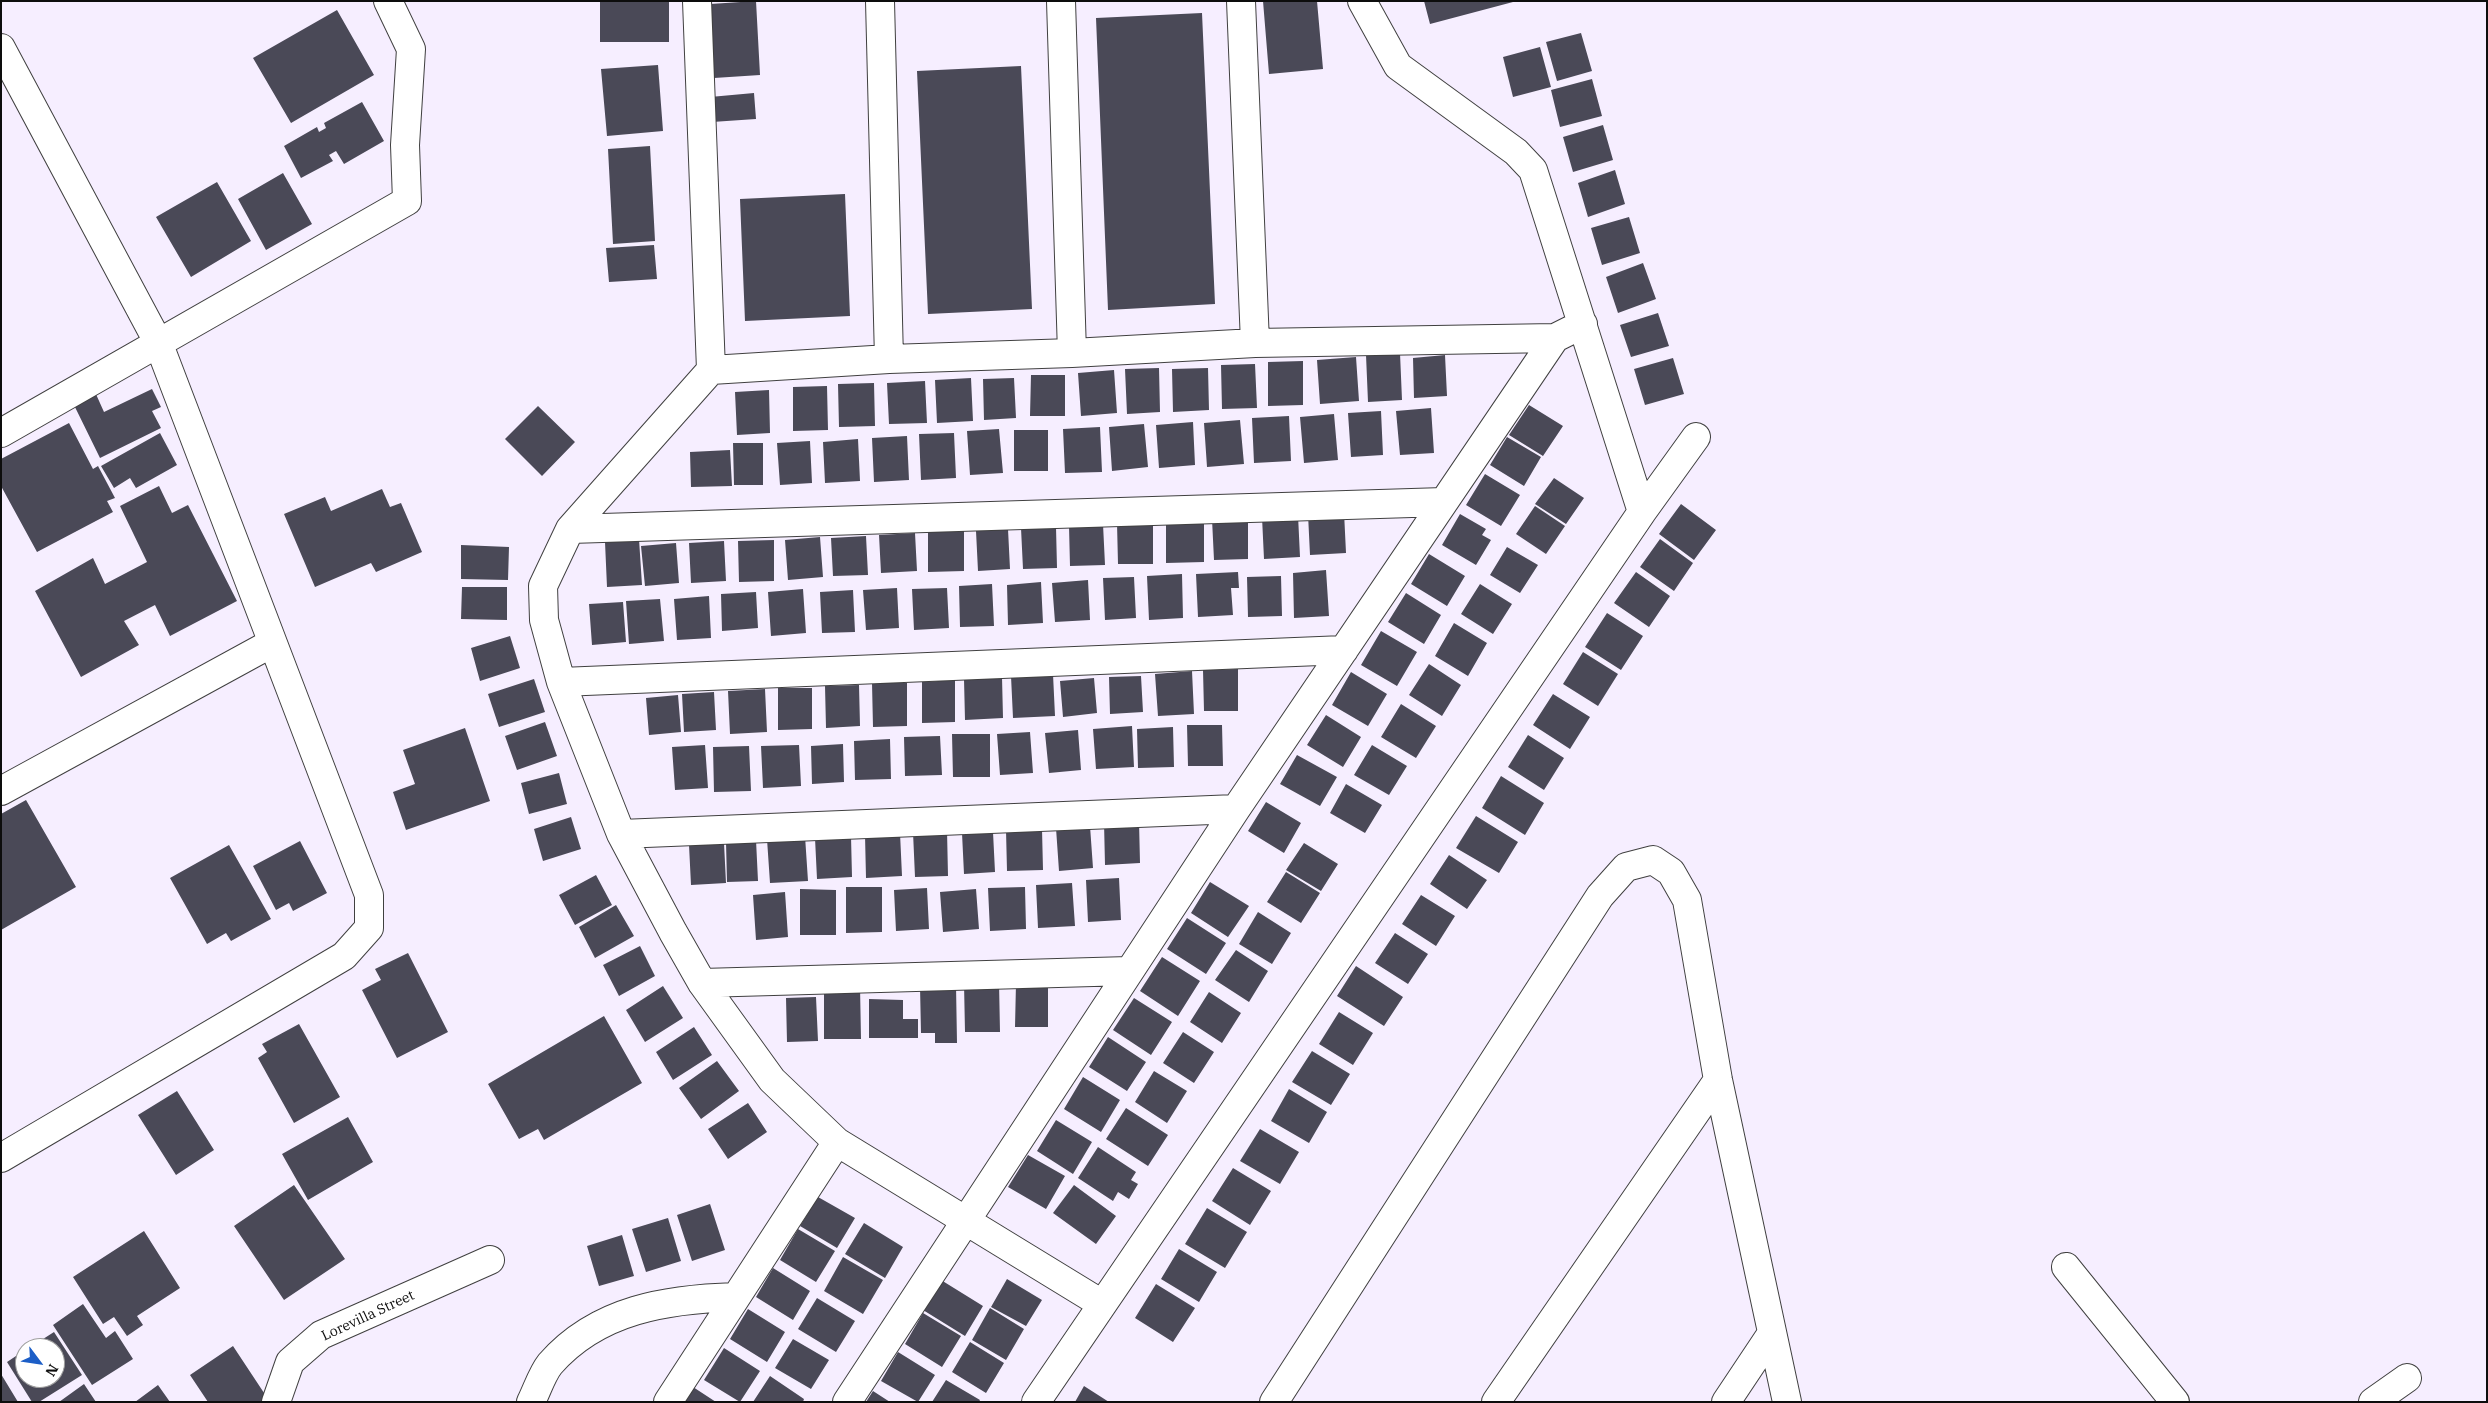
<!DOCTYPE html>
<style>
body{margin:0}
#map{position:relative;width:2488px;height:1403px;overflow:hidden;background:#f6eeff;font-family:"IBM Plex Serif",serif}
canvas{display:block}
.frame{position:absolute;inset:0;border:2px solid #0d0d0d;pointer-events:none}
.north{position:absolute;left:15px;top:1338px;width:50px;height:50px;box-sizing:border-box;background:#fff;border:1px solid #9e9e9e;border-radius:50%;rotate:121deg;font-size:14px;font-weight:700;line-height:20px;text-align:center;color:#0d0d0d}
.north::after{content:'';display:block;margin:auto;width:18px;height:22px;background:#1c5ec7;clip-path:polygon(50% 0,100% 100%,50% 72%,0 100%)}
</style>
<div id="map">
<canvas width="2488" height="1403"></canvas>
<div class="frame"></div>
<div class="north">N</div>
</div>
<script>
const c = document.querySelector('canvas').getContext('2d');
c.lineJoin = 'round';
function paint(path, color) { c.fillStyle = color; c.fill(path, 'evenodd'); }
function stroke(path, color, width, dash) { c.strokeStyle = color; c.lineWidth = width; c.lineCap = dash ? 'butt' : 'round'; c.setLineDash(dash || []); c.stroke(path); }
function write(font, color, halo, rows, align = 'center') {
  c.font = font + ' "IBM Plex Serif",serif'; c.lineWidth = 5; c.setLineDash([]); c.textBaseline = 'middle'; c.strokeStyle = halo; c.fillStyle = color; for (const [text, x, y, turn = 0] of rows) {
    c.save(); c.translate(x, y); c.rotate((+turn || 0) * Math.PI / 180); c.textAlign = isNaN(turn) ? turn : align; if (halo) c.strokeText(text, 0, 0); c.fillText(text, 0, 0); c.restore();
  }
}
const building = new Path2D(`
 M600,1H669V42H600Z
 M756,1L760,75L714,78L710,4Z
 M1263,1H1317L1323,69L1269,74Z
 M1424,1H1513V2L1430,24Z
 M337,10L374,75L291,123L253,58Z
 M1202,13L1215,304L1108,310L1096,18Z
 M1581,33L1592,71L1557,81L1546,42Z
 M1540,47L1551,87L1513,97L1503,57Z
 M658,65L663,131L607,136L601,69Z
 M1021,66L1032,309L928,314L917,71Z
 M1592,79L1602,116L1560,127L1551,90Z
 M754,93L756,119L712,122L710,97Z
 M362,102L384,141L344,164L336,151L329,155L333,161L301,178L284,146L317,127L319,132L326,128L324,123Z
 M1603,125L1613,160L1573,172L1563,137Z
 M650,146L655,241L613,244L608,149Z
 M1615,170L1625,204L1588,217L1578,183Z
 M283,173L312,224L266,250L238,199Z
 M217,182L251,241L191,277L156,217Z
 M845,194L850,316L745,321L740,199Z
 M1629,217L1640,253L1602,265L1591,228Z
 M654,245L657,279L609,282L606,248Z
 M1643,263L1656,299L1618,313L1606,277Z
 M1658,313L1669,346L1631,357L1620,325Z
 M1400,353L1402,400L1368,402L1366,355Z
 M1445,355L1447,396L1414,398L1413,358Z
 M1356,357L1359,401L1320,404L1317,360Z
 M1673,358L1684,394L1645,405L1634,369Z
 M1303,361V405L1268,406V362Z
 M1255,364L1257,408L1222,409L1221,365Z
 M1159,368L1160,412L1127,414L1125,369Z
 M1208,368L1209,410L1173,412L1172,369Z
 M1114,370L1117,413L1081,416L1078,373Z
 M1031,375H1065V416H1030Z
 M971,378L973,421L937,423L935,380Z
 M1014,378L1016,418L984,420L983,379Z
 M925,381L927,423L889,424L887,383Z
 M874,383L875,426L839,427L838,384Z
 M827,386L828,430L793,431V387Z
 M152,389L161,407L152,411L161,428L100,458L73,403L95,392L104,412Z
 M769,390L770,433L737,435L735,392Z
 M1529,405L1563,426L1543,456L1509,435Z
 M538,406L575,442L542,476L505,439Z
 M1431,408L1434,453L1400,455L1396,411Z
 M1381,411L1383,455L1351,457L1348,413Z
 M1334,414L1338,460L1304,463L1300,417Z
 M1289,416L1291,461L1254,463L1252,418Z
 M1240,420L1244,464L1207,467L1204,423Z
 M1193,422L1195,465L1159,468L1156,425Z
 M69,423L93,469L98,466L115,498L107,501L113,512L37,552L1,486V459Z
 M1144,424L1148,467L1112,471L1109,427Z
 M1100,427L1102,472L1065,473L1063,429Z
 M999,429L1003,473L970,475L967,431Z
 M1014,430H1048V471H1014Z
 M160,433L177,465L136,488L130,478L114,488L101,466Z
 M954,433L956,478L921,480L919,434Z
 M907,436L909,480L874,482L872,438Z
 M1507,437L1541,457L1524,486L1490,465Z
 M858,439L860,481L825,483L823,442Z
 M810,441L812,483L780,485L777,443Z
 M733,443H763V485H734Z
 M730,450L732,486L691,487L690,452Z
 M1485,474L1520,495L1501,526L1466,505Z
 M1554,478L1584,498L1566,524L1535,504Z
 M159,486L172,513L188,505L237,601L170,636L155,605L124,621L139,645L81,677L35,591L93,558L105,584L147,562L120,506Z
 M382,489L390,507L401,503L422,552L376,572L371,563L315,587L284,514L325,497L331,511Z
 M1681,504L1716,530L1694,560L1659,534Z
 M1535,506L1565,526L1546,554L1516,534Z
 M1344,512L1346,553L1310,555L1308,514Z
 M1460,514L1486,529L1482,535L1491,540L1476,565L1442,545Z
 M1298,515L1300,557L1264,559L1262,517Z
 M1248,518V559L1214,560L1212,519Z
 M1204,519V562L1166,563V520Z
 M1117,523H1153V564H1118Z
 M1103,524L1105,565L1070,566L1069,526Z
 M1056,527L1057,568L1023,569L1021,528Z
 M1008,529L1010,569L978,571L976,531Z
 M928,531H964V571L928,572Z
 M915,533L917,571L881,573L879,535Z
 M866,536L868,575L833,576L831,538Z
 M820,537L823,577L788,580L785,540Z
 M639,539L642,585L607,587L605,542Z
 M1660,539L1693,563L1674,591L1640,567Z
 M774,540V581L739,582L738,541Z
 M724,541L726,581L691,583L689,543Z
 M676,543L679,583L645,586L641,546Z
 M461,545L509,547L508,580L461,579Z
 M1507,547L1538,565L1520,593L1490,575Z
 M1429,554L1465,576L1447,606L1411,584Z
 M1326,570L1329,616L1294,618L1293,573Z
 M1238,572L1239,588H1231L1233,615L1198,617L1196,574Z
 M1636,572L1670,596L1649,627L1614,603Z
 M1182,574L1183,618L1149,620L1147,576Z
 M1281,576L1282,616L1248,617L1247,577Z
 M1134,577L1136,618L1105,620L1103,578Z
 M1088,580L1090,620L1055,622L1052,583Z
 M1041,582L1043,623L1008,625L1007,585Z
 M992,584L994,626L960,627L959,586Z
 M1480,584L1512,604L1493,634L1461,614Z
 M462,587H507V620L461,619Z
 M897,588L899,628L866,630L863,590Z
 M947,588L949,628L914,630L912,589Z
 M803,589L806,633L771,636L768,592Z
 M853,590L855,632L822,633L820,592Z
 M756,592L758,628L722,631L721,594Z
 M1406,593L1441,615L1424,644L1388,622Z
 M709,596L711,638L677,640L674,599Z
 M660,599L664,641L629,644L626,601Z
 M623,602L626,642L592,645L589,604Z
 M1607,613L1643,636L1621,670L1585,647Z
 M1454,623L1487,643L1468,676L1435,656Z
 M1381,631L1417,652L1397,686L1361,665Z
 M510,636L520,668L480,681L471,648Z
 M1583,652L1618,674L1598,706L1563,684Z
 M1429,664L1461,685L1442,716L1409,695Z
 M1238,669V711H1204L1203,670Z
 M1192,671L1194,714L1158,716L1155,674Z
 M1351,672L1387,694L1368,726L1332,705Z
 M1053,674L1055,716L1013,718L1011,676Z
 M1141,676L1143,712L1110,714L1109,677Z
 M1002,677L1003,718L965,720L964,679Z
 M1094,678L1097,713L1063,717L1060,681Z
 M534,679L545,712L499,727L488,694Z
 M955,680V722L922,723V682Z
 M872,683H907V726L873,727Z
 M859,685L860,726L826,728L825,686Z
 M778,688H812V729L778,730Z
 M765,689L767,732L730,734L728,691Z
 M714,692L716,730L684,732L682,694Z
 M1553,694L1590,717L1570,749L1533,725Z
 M678,695L681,732L649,735L646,698Z
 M1401,704L1436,726L1416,758L1381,737Z
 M1326,715L1361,737L1343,767L1307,745Z
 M545,722L557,756L517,770L505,736Z
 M1187,725H1222L1223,766H1188Z
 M1132,726L1134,767L1096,769L1093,729Z
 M1173,727L1174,767L1138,768L1137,729Z
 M465,728L490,801L406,830L393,792L415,784L403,750Z
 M1078,730L1081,770L1049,773L1045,733Z
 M1030,732L1033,773L1000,775L997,734Z
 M952,734H990V777H953Z
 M1528,735L1564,758L1544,790L1508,767Z
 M940,736L942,775L905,776L904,737Z
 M890,739L891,779L855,780L854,741Z
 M843,744L844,782L812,784L811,746Z
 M705,745L708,788L675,790L672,747Z
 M799,745L801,786L763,788L761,746Z
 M1372,745L1407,766L1389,795L1354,775Z
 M749,746L751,791L714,792L713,747Z
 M1297,755L1337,777L1320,806L1280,784Z
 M559,773L567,804L529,814L521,783Z
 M1501,776L1544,803L1525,835L1482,808Z
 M1346,784L1382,805L1365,833L1330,813Z
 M26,800L76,887L1,930V814Z
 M1266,802L1301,823L1284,853L1248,831Z
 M1476,816L1518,842L1499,873L1456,848Z
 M571,817L581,849L543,861L534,829Z
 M1139,821L1140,863L1105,865L1104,822Z
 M1090,826L1093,868L1059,871L1056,828Z
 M1042,829L1043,870L1007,871L1006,830Z
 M947,830L948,876L915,877L913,832Z
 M993,832L995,872L964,874L962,833Z
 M900,833L902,876L866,878L865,835Z
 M805,836L808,881L770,883L767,839Z
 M851,836L852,877L817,879L815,838Z
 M756,840L758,881L727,882L726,842Z
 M300,841L327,893L293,911L289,903L276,910L253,866Z
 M724,843L726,883L691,885L689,845Z
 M1304,843L1338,864L1321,891L1286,870Z
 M229,845L271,919L231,941L226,933L207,944L170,878Z
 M1449,855L1487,880L1467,909L1430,884Z
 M1286,872L1320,893L1301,923L1267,902Z
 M596,875L612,905L575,925L559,895Z
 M1119,878L1121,920L1088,922L1086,880Z
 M1210,882L1249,906L1228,937L1191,913Z
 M1072,883L1075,926L1038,928L1036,885Z
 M846,887H882V932L846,933Z
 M1025,887L1026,929L990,931L988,888Z
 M927,888L929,929L896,931L894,890Z
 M800,889L836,890V935H800Z
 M976,889L979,929L943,932L940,892Z
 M785,892L788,937L756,940L753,895Z
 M1421,895L1455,916L1436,946L1402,924Z
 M616,905L634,936L595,958L579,927Z
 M1258,912L1291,933L1272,964L1239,944Z
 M1187,918L1226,943L1206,974L1167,949Z
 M1395,933L1428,954L1408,984L1375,963Z
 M640,946L655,976L619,996L603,965Z
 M1236,950L1268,971L1249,1002L1215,980Z
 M408,953L448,1032L397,1058L362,990L381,980L375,969Z
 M1162,957L1200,981L1178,1016L1140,991Z
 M1356,966L1403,997L1384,1026L1337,996Z
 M999,982L1000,1032H965L964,983Z
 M1016,983H1048V1027H1015Z
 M956,985L957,1043H935V1033H921L920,986Z
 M663,986L683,1018L645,1042L626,1010Z
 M860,986L861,1039H824V987Z
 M1209,992L1241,1013L1222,1043L1190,1022Z
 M816,997L818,1041L787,1042L786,998Z
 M1134,998L1172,1022L1151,1055L1113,1030Z
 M869,999L903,1000V1019H918V1038H869Z
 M1339,1012L1373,1033L1353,1065L1319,1044Z
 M604,1016L642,1083L544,1140L538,1129L519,1139L488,1084Z
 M299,1024L340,1097L294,1123L258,1058L267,1052L262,1044Z
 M694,1027L712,1055L673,1080L656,1052Z
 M1183,1032L1214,1052L1194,1083L1163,1063Z
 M1108,1037L1146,1062L1127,1091L1089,1067Z
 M1312,1051L1350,1074L1331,1105L1292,1082Z
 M717,1061L739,1091L701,1119L679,1088Z
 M1154,1071L1187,1091L1167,1123L1135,1102Z
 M1083,1077L1120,1100L1101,1132L1064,1109Z
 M1289,1089L1327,1112L1309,1143L1271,1121Z
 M177,1091L214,1150L176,1175L138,1115Z
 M748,1103L767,1132L728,1159L708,1129Z
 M1126,1108L1168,1135L1148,1166L1106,1139Z
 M348,1117L373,1162L308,1200L282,1154Z
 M1056,1120L1092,1142L1073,1174L1037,1151Z
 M1260,1129L1299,1152L1280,1184L1240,1161Z
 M1098,1147L1136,1172L1131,1180L1138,1184L1129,1199L1118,1192L1113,1201L1078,1178Z
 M1028,1155L1065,1176L1046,1209L1008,1187Z
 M1233,1168L1271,1191L1250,1225L1212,1201Z
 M294,1185L345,1259L284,1300L234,1226Z
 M1074,1185L1116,1216L1096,1244L1053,1213Z
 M818,1197L855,1218L837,1248L800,1226Z
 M710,1204L725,1250L692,1261L677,1215Z
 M1207,1208L1247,1232L1225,1268L1185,1244Z
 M668,1218L681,1261L646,1272L632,1229Z
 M864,1223L903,1247L885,1278L845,1254Z
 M798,1229L835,1251L816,1282L780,1260Z
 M144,1231L180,1288L137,1316L143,1325L127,1336L114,1317L103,1324L73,1277Z
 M622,1235L634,1276L599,1286L587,1246Z
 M1179,1249L1217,1272L1199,1302L1161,1279Z
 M843,1257L883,1280L863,1314L824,1291Z
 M773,1268L810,1291L793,1320L756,1297Z
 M1007,1279L1042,1300L1026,1326L991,1307Z
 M941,1280L983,1306L965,1336L923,1310Z
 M1156,1284L1195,1308L1173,1342L1135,1318Z
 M817,1298L855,1321L836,1352L798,1329Z
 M83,1304L106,1338L115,1331L133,1359L92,1385L53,1325Z
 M990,1308L1024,1329L1006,1360L972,1340Z
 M748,1309L785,1332L767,1362L730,1339Z
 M923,1313L961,1336L942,1367L905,1344Z
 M54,1332L82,1375L39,1402H32L7,1362L25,1350V1378H55V1348H29Z
 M793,1339L829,1360L811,1389L775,1368Z
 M970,1342L1004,1363L986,1393L952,1372Z
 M233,1346L270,1402H208L190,1375Z
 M724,1348L760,1371L740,1402L704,1380Z
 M898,1352L935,1375L918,1402L881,1381Z
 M1,1374L18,1402H1Z
 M770,1376L804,1399L803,1402H753Z
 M946,1380L980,1400L979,1402H932Z
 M84,1384L96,1402H59Z
 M158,1385L170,1402H135Z
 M1084,1386L1109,1402H1075Z
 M693,1387L716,1402H684Z
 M873,1391L890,1402H866Z`);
const street = new Path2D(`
 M697,1L711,370
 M880,1L889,359
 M1061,1L1072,353
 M1241,1L1255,343
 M1362,1L1398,66L1516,152L1533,170L1642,512
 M1,48L158,342L369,895V928L344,956L1,1158
 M1,433L407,201L405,145L411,49L388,1
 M570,529L1444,502
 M561,682L1344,650
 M1,791L272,643
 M621,834L1236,809
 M702,983L1129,971
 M2066,1267L2175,1402
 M1102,1304L837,1142L772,1080L702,983L673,932L621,834L561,682L544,620L543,586L570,529L711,370L889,359L1072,353L1255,343L1555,338L1583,324
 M276,1402L290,1362L321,1335L490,1260
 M531,1402C537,1390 542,1374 550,1364C598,1309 668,1299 736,1297
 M668,1402L837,1142
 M847,1402L1236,809L1555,338
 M1036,1402L1642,512L1696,437
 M1274,1402L1600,896L1626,867L1653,860L1671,872L1687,900L1718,1080L1787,1402
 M1496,1402L1718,1080
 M1726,1402L1772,1333
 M2373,1402L2407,1378`);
const streetNames = [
 ["Lorevilla Street",368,1316,-25]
];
paint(building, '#4a4957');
stroke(street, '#404040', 30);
stroke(street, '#fff', 28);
write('14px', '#0d0d0d', '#fff', streetNames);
</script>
